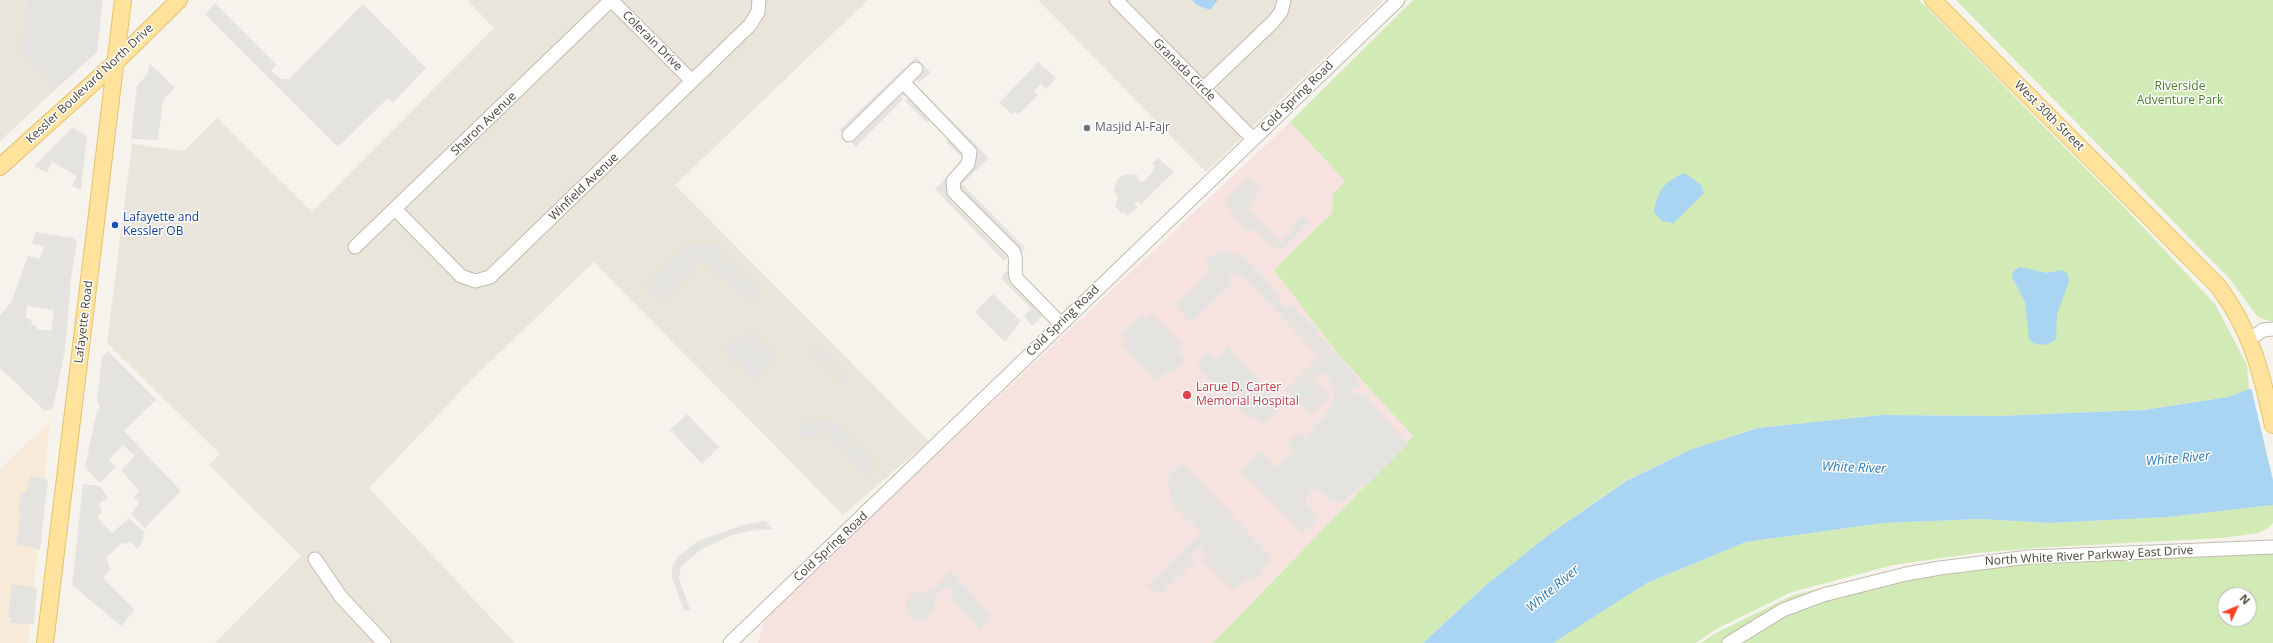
<!DOCTYPE html>
<style>
body{margin:0}
#map{position:relative;width:2273px;height:643px;overflow:hidden;background:#f6f3ec;font-family:"Open Sans",sans-serif}
canvas{display:block}
.north{position:absolute;left:2217px;top:587px;width:40px;height:40px;box-sizing:border-box;background:#fff;border:1px solid #b7b4b0;border-radius:50%;rotate:46deg;font-size:11px;font-weight:700;line-height:16px;text-align:center;color:#4b4439}
.north::after{content:'';display:block;margin:auto;width:14px;height:18px;background:#fc3f1d;clip-path:polygon(50% 0,100% 100%,50% 72%,0 100%)}
</style>
<div id="map">
<canvas width="2273" height="643"></canvas>
<div class="north">N</div>
</div>
<script>
const c = document.querySelector('canvas').getContext('2d');
c.lineJoin = 'round';
function paint(path, color) { c.fillStyle = color; c.fill(path, 'evenodd'); }
function stroke(path, color, width, dash) { c.strokeStyle = color; c.lineWidth = width; c.lineCap = dash ? 'butt' : 'round'; c.setLineDash(dash || []); c.stroke(path); }
function write(font, color, halo, rows, align = 'center') {
  c.font = font + ' "Open Sans",sans-serif'; c.lineWidth = 3; c.setLineDash([]); c.textBaseline = 'middle'; c.strokeStyle = halo; c.fillStyle = color; for (const [text, x, y, turn = 0] of rows) {
    c.save(); c.translate(x, y); c.rotate((+turn || 0) * Math.PI / 180); c.textAlign = isNaN(turn) ? turn : align; if (halo) c.strokeText(text, 0, 0); c.fillText(text, 0, 0); c.restore();
  }
}
const residential = new Path2D(`
 M0,0H26L20,51L55,90L0,141Z
 M467,0H868L675,185L929,441L843,515L594,262L473,378L369,488L515,643H215L301,556L209,465L220,454L107,343L132,144L184,151L217,118L312,212L494,28Z
 M1038,0H1380L1382,2L1206,172Z`);
const commercial = new Path2D(`
 M50,421L28,643H0V470Z`);
const medical = new Path2D(`
 M1290,122L1345,181L1333,194L1332,213L1274,270L1338,354L1413,436L1213,643H758L766,615Z`);
const green = new Path2D(`
 M1413,0H1919L2124,207L2215,304L2247,365L2249,389L2228,397L2144,410L1997,416L1881,415L1757,428L1692,449L1625,481L1547,536L1485,586L1423,643H1213L1413,436L1338,354L1274,270L1332,213L1333,194L1345,181L1290,122Z
 M1956,0H2273V322L2258,317L2228,277Z
 M2273,505V523L2268,528L2259,533L2222,538L2051,547L1976,553L1893,565L1792,592L1718,628L1696,643H1553L1647,583L1746,542L1883,523L1980,519L2050,523L2168,517Z
 M2273,547V643H1736L1761,627L1832,595L1966,567ZM2225,595H2249V619H2225Z
 M1914,565L1802,596L1751,622L1721,643H1701L1714,634L1793,595Z`);
const parking = new Path2D(`
 M26,0H103L97,52L55,90L20,51Z
 M215,3L277,65L271,71L281,79H289L363,4L426,68L393,103L388,98L338,147L205,14Z
 M916,57L931,73L919,82L914,79V83L989,158L962,184L1025,248L1021,254L1009,255L1004,261L935,189L964,160L946,142L952,136L934,117L927,123L905,101L908,97L900,95L903,99L856,147L839,130Z
 M1038,62L1056,78L1046,89L1041,84L1034,91L1038,95L1018,115L1015,112L1012,114L999,103Z
 M150,64L175,88L163,100L158,140L131,139L137,86L147,75Z
 M73,127L87,137L81,190L72,186L77,176L52,162L47,173L34,166Z
 M1158,158L1174,172L1141,204L1137,201L1134,204L1138,207L1128,216L1124,212L1122,214L1115,206L1118,198L1114,191L1117,180L1125,174L1138,175L1140,182L1145,180L1152,173L1155,166L1152,163Z
 M1249,177L1260,191L1250,203L1248,209L1280,242L1294,229L1292,226L1302,215L1309,223L1282,249L1275,248L1254,229L1250,233L1223,202Z
 M36,232L73,238L77,242L71,279L65,350L53,408L45,411L0,368V316L12,300L28,256L40,259L44,246L32,244ZM27,306L54,310L51,331L36,329V326L31,324L32,320L26,318Z
 M712,242L760,292L749,303L707,263L700,259L695,261L698,266L660,303L644,287L690,243L694,247L707,246Z
 M1226,251L1242,256L1252,264L1280,296L1278,299L1287,308L1291,304L1310,324L1313,323L1319,329L1317,332L1353,372L1360,386L1352,388L1353,393L1365,395L1408,444L1367,485L1363,483L1343,503L1330,501L1316,487L1304,500L1319,518L1302,533L1241,471L1261,451L1276,467L1295,452L1287,444L1298,432L1306,438H1311L1307,433L1325,416L1331,405L1334,392L1331,382L1323,372L1315,379L1330,397L1311,414L1285,390L1319,357L1255,289L1243,278L1234,273L1228,277L1233,283L1190,323L1174,305L1210,273L1206,258L1215,254Z
 M1006,272L1020,275L1037,292L1042,317L1032,326L1024,316L1031,309L1001,278Z
 M993,294L1021,321L1005,342L975,312Z
 M1142,314L1146,319L1152,314L1183,345L1180,349V354L1186,360L1176,370L1165,373L1157,382L1123,346L1127,340L1121,334Z
 M752,332L777,357L754,380L739,361L734,364L727,358L732,355L725,349L739,336L743,340Z
 M817,346L849,379L843,385L810,352Z
 M1228,347L1272,395V405L1278,411L1264,425L1257,419L1243,414L1198,367L1200,360L1209,353L1216,360Z
 M108,351L156,400L124,431L181,491L145,528L131,514L139,503L134,497L139,491L121,470L135,456L123,445L109,460L115,467L100,483L85,467L97,411L100,408L97,399L102,357Z
 M687,414L719,447L702,464L670,430Z
 M828,420L839,425L876,465L864,475L828,437L833,433L825,429L824,436L801,439L800,428L804,421Z
 M1182,463L1272,557L1258,578L1245,581L1233,590L1201,559L1207,555L1199,547L1191,556L1195,562L1160,595L1147,586L1201,532L1172,505L1170,488L1166,478Z
 M30,476L48,480L40,550L16,544L21,512L18,511L21,493H26Z
 M83,484L99,486L108,497L99,504L102,511L97,517L112,533L129,518L145,533L140,546L137,549L130,541L126,544L123,542L107,557L110,570L103,578L135,610L121,626L72,585Z
 M765,521L773,529L749,531L730,536L700,550L681,567L679,578L690,610H684L672,578V568L677,558L698,541L743,525Z
 M951,571L991,615L981,631L950,597L953,592L947,588L942,589L935,596V609L928,618L921,620L914,619L909,615L906,608L907,601L911,594L920,591H932Z
 M12,584L37,588L34,624L10,623L12,618H8Z`);
const water = new Path2D(`
 M1192,0H1218L1210,10L1197,5Z
 M1685,173L1701,185L1704,193L1674,223L1662,221L1654,212C1658,189 1664,182 1685,173Z
 M2020,267L2047,273L2063,270L2068,275L2069,282L2057,314L2056,339C2050,346 2034,347 2029,339L2025,302L2012,277L2014,270Z
 M2273,387V505L2168,517L2050,523L1980,519L1883,523L1746,542L1647,583L1553,643H1423L1485,586L1547,536L1626,481L1692,449L1758,428L1881,415L1997,416L2144,410L2228,397L2249,389Z`);
const pier = new Path2D(`
 M2273,385V480L2251,387Z`);
const minor = new Path2D(`
 M611,0L692,81
 M1116,0L1253,139
 M903,82L970,152L968,164L953,181L954,192L1013,251C1019,260 1012,270 1017,279L1060,323
 M1203,89L1273,22L1281,12L1284,0
 M849,135L916,69
 M395,209L461,276L475,281L490,277L750,25L758,12L759,0
 M355,247L611,0
 M2249,340L2263,330L2273,329
 M315,559L341,597L384,643
 M730,643L1398,0
 M1729,643L1783,610L1823,595L1906,574L1940,568L2029,557L2273,547`);
const major = new Path2D(`
 M1933,0L2218,286C2252,332 2261,371 2273,425
 M0,167L115,63L179,0
 M45,643L123,0`);
const markers = [
 [1087,128,4,"#6b7280"],
 [115,225,4,"#1a4fb4"],
 [1187,395,5,"#e0444e"]
];
const streetNames = [
 ["Colerain Drive",652,41,45],
 ["Granada Circle",1184,70,45],
 ["Kessler Boulevard North Drive",90,84,-43],
 ["Cold Spring Road",1297,97,-44],
 ["West 30th Street",2049,116,45],
 ["Sharon Avenue",484,124,-44],
 ["Winfield Avenue",584,187,-44],
 ["Cold Spring Road",1063,321,-44],
 ["Lafayette Road",84,322,-83],
 ["Cold Spring Road",831,547,-43],
 ["North White River Parkway East Drive",2089,556,-3]
];
const parkNames = [
 ["Riverside",2180,87],
 ["Adventure Park",2180,101]
];
const worshipNames = [
 ["Masjid Al-Fajr",1095,128]
];
const transitNames = [
 ["Lafayette and",123,218],
 ["Kessler OB",123,232]
];
const healthNames = [
 ["Larue D. Carter",1196,388],
 ["Memorial Hospital",1196,402]
];
const waterNames = [
 ["White River",2178,459,-5],
 ["White River",1854,468,2],
 ["White River",1553,589,-40]
];
paint(residential, '#eae5da');
paint(commercial, '#f7ead8');
paint(medical, '#f6e3e0');
paint(green, '#d2eab5');
paint(parking, '#e5e3e0');
paint(water, '#a9d4f2');
paint(pier, '#f6f3ec');
stroke(minor, '#c2bbae', 15);
stroke(major, '#e6c16a', 18);
stroke(minor, '#fff', 13);
stroke(major, '#ffe39c', 16);
for (const [x, y, r, color] of markers) { const dot = new Path2D(); dot.arc(x, y, r, 0, 2 * Math.PI); c.fillStyle = color; c.fill(dot); stroke(dot, '#fff', 1.5); }
write('12px', '#4b4439', '#fff', streetNames);
write('12px', '#4a7f2a', '#fff', parkNames);
write('12px', '#5b616d', '#fff', worshipNames, 'left');
write('12px', '#164399', '#fff', transitNames, 'left');
write('12px', '#be3a42', '#fff', healthNames, 'left');
write('italic 13px', '#2e7ab2', '#fff', waterNames);
</script>
